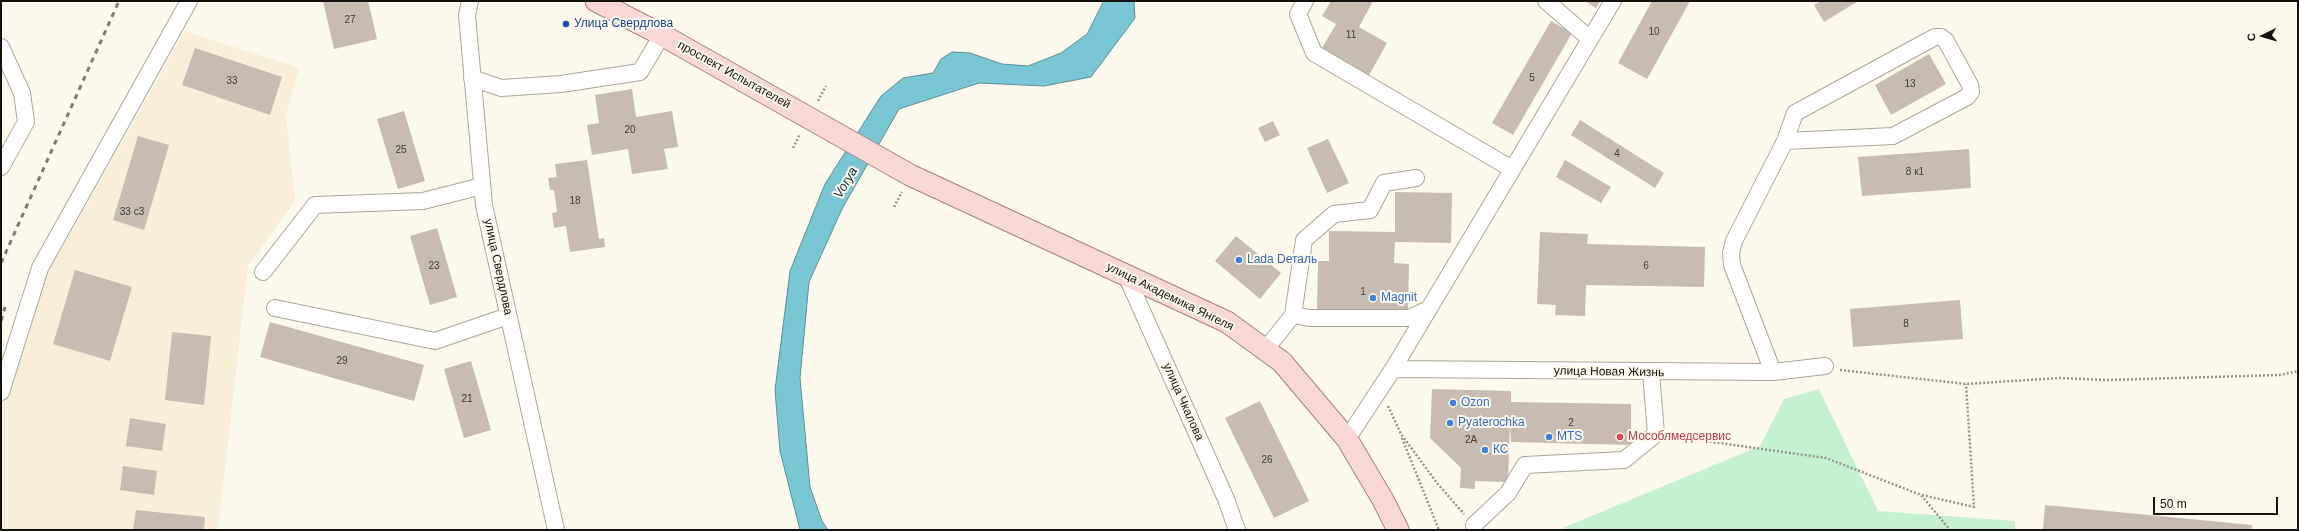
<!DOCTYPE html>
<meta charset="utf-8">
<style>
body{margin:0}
#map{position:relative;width:2299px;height:531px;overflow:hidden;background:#fef9ed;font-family:Arial,sans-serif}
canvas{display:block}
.frame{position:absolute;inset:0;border:2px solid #15120e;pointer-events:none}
.north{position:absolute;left:2243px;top:16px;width:40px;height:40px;-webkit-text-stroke:3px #fef9ed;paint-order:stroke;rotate:265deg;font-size:11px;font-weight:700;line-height:16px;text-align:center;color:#15120e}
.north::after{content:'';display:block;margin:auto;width:14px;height:18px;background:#15120e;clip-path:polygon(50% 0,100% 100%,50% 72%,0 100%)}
.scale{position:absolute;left:2153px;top:497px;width:125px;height:18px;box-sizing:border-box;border:2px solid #15120e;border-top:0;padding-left:5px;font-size:12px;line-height:14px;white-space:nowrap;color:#15120e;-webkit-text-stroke:3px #fef9ed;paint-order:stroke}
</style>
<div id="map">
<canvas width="2299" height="531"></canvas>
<div class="frame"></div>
<div class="north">С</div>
<div class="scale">50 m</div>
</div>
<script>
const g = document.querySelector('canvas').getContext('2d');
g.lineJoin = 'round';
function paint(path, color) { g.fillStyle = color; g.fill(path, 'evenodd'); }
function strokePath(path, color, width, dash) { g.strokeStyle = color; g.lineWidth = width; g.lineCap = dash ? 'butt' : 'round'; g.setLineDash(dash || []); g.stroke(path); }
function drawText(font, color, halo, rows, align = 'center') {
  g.font = font + ' Arial,sans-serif'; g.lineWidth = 4; g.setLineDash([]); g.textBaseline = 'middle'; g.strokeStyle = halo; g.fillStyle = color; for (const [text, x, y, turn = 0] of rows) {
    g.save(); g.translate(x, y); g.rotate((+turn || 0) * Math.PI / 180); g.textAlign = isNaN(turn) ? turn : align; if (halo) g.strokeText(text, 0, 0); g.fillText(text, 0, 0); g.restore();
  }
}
paint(new Path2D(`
 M185 31 299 68 286 114 295 201 248 266 218 530H1V406L48 273Z`), '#f9efd9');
paint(new Path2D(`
 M1819 389 1878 511 2015 521V530H1558L1760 446 1784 399Z`), '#c5f1cf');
const water = new Path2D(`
 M1104 1H1134L1135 18 1091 77 1044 86 979 83 899 109 842 209 809 282 800 378 810 487 822 521 828 530H800L780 451 775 390 790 271 825 184 881 96 903 78 933 73 941 59 952 52 970 53 1002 64 1028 66 1061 53 1087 34Z`);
paint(water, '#79c6d5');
strokePath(water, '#5b9099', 1);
paint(new Path2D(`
 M323 1H368L377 39 334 49Z
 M1331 1H1373L1359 27 1387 43 1368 77 1321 50 1336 24 1322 16Z
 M1585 1H1600L1596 8Z
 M1652 1H1690L1647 79 1618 63Z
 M1821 1H1858L1824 22 1814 5Z
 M1551 21 1572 33 1513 135 1492 123Z
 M195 48 282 77 270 115 182 85Z
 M1929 54 1946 84 1891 115 1875 85Z
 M632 89 636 117 672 111 678 147 664 149 668 169 632 174 628 149 592 155 587 125 599 123 595 95Z
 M404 111 425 181 398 189 377 119Z
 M1580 120 1664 173 1655 188 1571 135Z
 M1273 121 1280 135 1265 142 1258 128Z
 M138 136 169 145 144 230 113 220Z
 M1328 139 1349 183 1327 193 1307 148Z
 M1969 149 1971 188 1862 196 1858 157Z
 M587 160 599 239 604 238 605 247 570 252 566 226 554 228 552 213 557 212 554 190H550L548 178 557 177 555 164Z
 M1565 160 1611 187 1601 203 1556 177Z
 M1395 192 1452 193 1451 243 1395 242 1394 263 1409 264 1408 313 1317 311 1318 261H1329V231L1395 232Z
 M437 228 457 297 430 305 410 236Z
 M1540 232 1588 234 1587 244 1705 247 1704 287 1586 285 1585 316 1555 315 1556 305 1537 304Z
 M1236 236 1281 273 1260 299 1215 261Z
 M75 270 132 287 110 361 53 344Z
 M1960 300 1963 339 1853 347 1850 309Z
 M270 322 424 365 414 401 260 357Z
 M172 332 211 336 204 405 165 400Z
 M471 361 491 430 464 438 444 369Z
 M1432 389 1511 391V402L1631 404V445L1511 442 1510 422 1508 482 1475 481V489L1460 488 1461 468 1430 438Z
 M1260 401 1309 501 1274 518 1225 418Z
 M130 418 166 424 162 451 126 446Z
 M123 466 157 471 154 495 120 490Z
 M2045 505 2252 525V530H2043Z
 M136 510 205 517 204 530H133Z`), '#c8bcb1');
const minor = new Path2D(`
 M470 1 467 15 484 205 556 530
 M1305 1 1298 14 1314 53 1512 169
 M1546 1 1590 39
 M1 47 22 93 26 122 1 167
 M472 78 501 88 561 84 640 72 662 35
 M263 272 315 205 423 201 482 186
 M1126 275 1226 499 1237 530
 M275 308 435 341 508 316
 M1293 315 1309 318H1409L1429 309
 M1265 350 1293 315 1304 240 1334 214 1370 210 1384 183 1416 178
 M1393 369 1613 1
 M1773 372 1732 265 1731 253 1734 241 1785 141 1795 113 1935 37H1941L1946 41 1970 85 1971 92 1967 97 1893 136 1785 141
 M1 392 40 268 189 1
 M1347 439 1393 369 1773 372 1825 366
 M1474 525 1508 493 1525 465 1624 460 1656 434 1651 372`);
const major = new Path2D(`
 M596 1 662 35 910 175 1227 322 1282 362 1347 439 1383 500 1398 530`);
strokePath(minor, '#aca699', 18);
strokePath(major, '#a7827d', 23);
strokePath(new Path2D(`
 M818 101 826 86
 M793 148 800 134
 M894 207 902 192
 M1840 370 1966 384 2059 378 2107 380 2280 375 2298 371
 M1388 406 1401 434 1437 483 1464 514
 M1670 436 1826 458 1921 495 1950 530
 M1402 438 1439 530
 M1922 495 1974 507 1966 384`), '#98948c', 2.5, [2, 2]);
strokePath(minor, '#fff', 16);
strokePath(major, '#f9d8d5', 21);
strokePath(new Path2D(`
 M1 263 119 1
 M1 321 5 307`), '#807c75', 3, [5, 5]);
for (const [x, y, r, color] of [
 [566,24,4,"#1a4fb4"],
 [1239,260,4,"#3f7fe0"],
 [1373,298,4,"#3f7fe0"],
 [1453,403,4,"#3f7fe0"],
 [1450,423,4,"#3f7fe0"],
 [1549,437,4,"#3f7fe0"],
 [1620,437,4,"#e0444e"],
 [1485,450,4,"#3f7fe0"]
]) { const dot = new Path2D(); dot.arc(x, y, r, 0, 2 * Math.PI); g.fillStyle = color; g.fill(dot); strokePath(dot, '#fef9ed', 1.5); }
drawText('10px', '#423c37', null, [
 ["27",350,20],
 ["10",1654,32],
 ["11",1351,35],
 ["5",1532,78],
 ["33",232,81],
 ["13",1910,84],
 ["20",630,130],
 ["25",401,150],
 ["4",1617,154],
 ["8 к1",1915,172],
 ["18",575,201],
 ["33 с3",132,212],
 ["23",434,266],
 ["6",1646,266],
 ["1",1363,292],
 ["8",1906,324],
 ["29",342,361],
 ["21",467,399],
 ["2",1571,423],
 ["2А",1471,440],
 ["26",1267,460]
]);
drawText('12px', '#164399', '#fef9ed', [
 ["Улица Свердлова",574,24]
], 'left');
drawText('12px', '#15120e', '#fef9ed', [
 ["проспект Испытателей",734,75,29],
 ["улица Свердлова",498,267,78],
 ["улица Академика Янгеля",1170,297,26],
 ["улица Новая Жизнь",1609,372,1],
 ["улица Чкалова",1183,402,66]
]);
drawText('12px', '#366cbe', '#fef9ed', [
 ["Lada Dеталь",1247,260],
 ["Magnit",1381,298],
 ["Ozon",1461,403],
 ["Pyaterochka",1458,423],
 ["MTS",1557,437],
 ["КС",1493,450]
], 'left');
drawText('12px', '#be3a42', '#fef9ed', [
 ["Мособлмедсервис",1628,437]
], 'left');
drawText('italic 13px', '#072f35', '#fef9ed', [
 ["Vorya",846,183,-60]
]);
</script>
